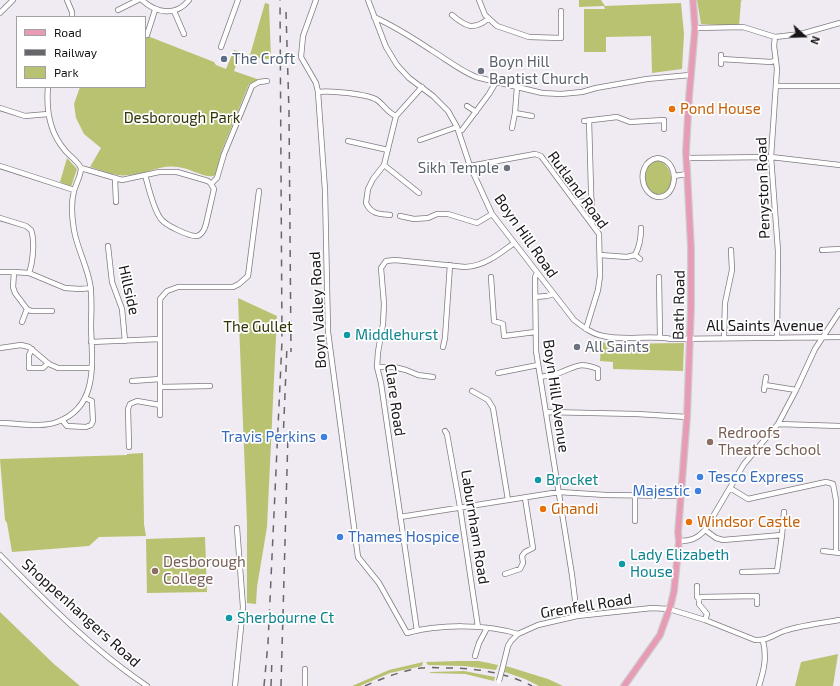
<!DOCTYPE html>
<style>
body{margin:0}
#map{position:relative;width:840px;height:686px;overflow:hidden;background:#f0eaf2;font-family:"Exo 2",sans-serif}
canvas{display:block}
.legend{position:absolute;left:16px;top:16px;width:130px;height:72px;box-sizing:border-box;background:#fff;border:1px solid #a2a1a3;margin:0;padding:5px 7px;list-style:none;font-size:12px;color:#171518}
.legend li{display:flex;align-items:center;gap:8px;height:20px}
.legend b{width:20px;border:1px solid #a2a1a3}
.north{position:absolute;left:784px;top:16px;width:40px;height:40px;-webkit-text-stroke:3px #fff;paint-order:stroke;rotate:111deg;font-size:11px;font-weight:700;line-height:16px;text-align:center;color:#171518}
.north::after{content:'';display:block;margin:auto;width:14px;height:18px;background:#171518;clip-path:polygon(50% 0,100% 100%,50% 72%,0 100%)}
</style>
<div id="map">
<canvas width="840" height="686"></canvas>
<ul class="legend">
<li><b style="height:5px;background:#e89bb4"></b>Road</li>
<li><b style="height:5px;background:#69666b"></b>Railway</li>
<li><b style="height:11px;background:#b8c271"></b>Park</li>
</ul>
<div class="north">N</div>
</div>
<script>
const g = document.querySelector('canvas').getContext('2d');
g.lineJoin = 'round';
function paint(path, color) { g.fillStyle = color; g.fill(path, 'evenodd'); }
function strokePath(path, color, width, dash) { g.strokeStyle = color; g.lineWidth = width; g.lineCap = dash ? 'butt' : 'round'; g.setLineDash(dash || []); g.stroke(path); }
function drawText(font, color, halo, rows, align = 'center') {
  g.font = font + ' "Exo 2",sans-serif'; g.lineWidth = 3.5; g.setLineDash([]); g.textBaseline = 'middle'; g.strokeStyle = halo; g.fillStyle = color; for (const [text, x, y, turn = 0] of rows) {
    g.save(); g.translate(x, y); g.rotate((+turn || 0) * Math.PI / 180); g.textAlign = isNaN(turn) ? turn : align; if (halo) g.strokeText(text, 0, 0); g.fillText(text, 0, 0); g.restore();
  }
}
paint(new Path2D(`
 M579 0H601L605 6 681 3 684 34 682 69 652 73 651 36 606 37V52H584V9H605L604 6 579 7Z
 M697 0H742L741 1 739 26 701 24Z
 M265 3 269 4 271 59H263L250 55Z
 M145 35 214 62 216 65 226 69 234 50 241 52 234 71 260 80 249 84 222 150 216 174 214 176C204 178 189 168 178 167 161 164 146 174 129 175 116 177 103 171 90 167L101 148 84 134 76 118 74 104 80 87H145Z
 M67 158 77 169 71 187 60 182Z
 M655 160C675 162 677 194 659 195 642 196 641 167 655 160Z
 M238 298 277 316 267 527 257 587 256 604 247 603V523Z
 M601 342 610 344 684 343 683 371 613 369V362L600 361Z
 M143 453 144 524 146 536 99 537 89 546 12 552 7 523 5 520 0 459 127 455V454Z
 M205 537 207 592 147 593 146 539Z
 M0 612 54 664 80 686H0Z
 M838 654 833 686H795L801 662Z
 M459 661H479L498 665 496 670 464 666 428 665 426 662Z
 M423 662 422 666 390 673 360 686H352L389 670Z
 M506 666 548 679 563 686H539L525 679 505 672Z
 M464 671 495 677 494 681 465 674 429 673 431 672Z`), '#b8c271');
const minor = new Path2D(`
 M67 0 72 12V17
 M142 0C156 13 176 17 189 0
 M316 0 303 36 301 57 316 83 318 92 325 190 328 332 358 557 379 583 407 633C439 624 487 624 518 634
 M368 0 386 47 397 65 409 78 433 96 448 111 457 127 470 166 492 214 574 320C583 327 592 334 603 336 625 341 649 335 671 339L840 337
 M479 0 485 15 497 26 529 37 561 38V11
 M118 10 138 0
 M174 11 184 34
 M0 13 13 0
 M452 15C465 26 473 31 488 19
 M374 17C394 26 413 38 431 50 446 59 459 70 476 77L542 93 561 94 582 92 596 88 647 79 690 75
 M695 28 743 27 775 37 801 34 840 23
 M147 35 155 10
 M775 37 774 46 777 69 771 157 778 251 777 338
 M221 47 238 0
 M721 59 771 62 776 60
 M721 64V55
 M776 86H840
 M48 87C46 110 49 131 64 149 69 156 77 160 81 168L122 180 159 172H177L208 181 211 184 214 189 206 224C205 228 202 235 197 236 190 237 165 225 161 219 153 209 149 188 145 175
 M318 92C329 90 368 94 377 100 384 105 388 113 396 116
 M467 106 476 112
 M0 108 25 116 48 114
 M515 113 532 116
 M589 120 592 224
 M584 121 617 117 630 122 664 120V129
 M512 128 515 113 517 87
 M462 130 489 94 496 82
 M420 140 457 127
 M348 141 388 150
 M658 158C684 162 675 204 654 196 649 194 646 190 644 185 640 173 645 160 658 158Z
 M687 158 771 157 840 165
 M384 165 419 193
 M0 166 74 190
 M470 166 535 154 541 156 599 234 600 276 598 290 586 329
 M674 176 687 174
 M115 179 116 202
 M211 184 217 178 224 154 252 86 259 82 267 81
 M575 202 592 201
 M390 215C379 214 371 214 366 203L368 189 373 179 384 165 396 116 422 87
 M400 216 414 219 428 218 437 214H448L477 223 492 214
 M0 218 26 226 31 230C35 240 33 262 29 273
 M108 246 112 282 122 309 125 341
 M822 250 840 249
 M600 255 627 257 635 255C640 246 641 237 641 228
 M635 255 640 259
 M0 272H14L29 273 65 288 80 289 91 288
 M14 272 13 287 15 293 27 309 31 311H52
 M537 273 535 277 536 351 572 575 577 616
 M491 277 494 321 503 324 504 336 535 332
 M659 277 660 337
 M535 297 547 296 553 294
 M22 322 27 309
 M724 338 725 303 732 270 731 250
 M91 342 160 339
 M443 347 445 338 450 265
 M0 348 21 345 29 347 49 364 58 368H92
 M32 349 29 355V368H43L48 363
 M377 367H394L406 370 418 375 433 377
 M498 373 538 365
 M540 377C546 376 553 375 559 373 576 367 579 361 598 369V378
 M132 381 160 379
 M765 385 796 390
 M160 387 210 386
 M764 390 766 377
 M472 391 488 400 493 408 508 500
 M546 412 637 414 687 417
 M160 415V299L167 291 178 287H233L239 284 248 276 259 191
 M62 420 67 426 86 427 91 425 93 421 92 403V401L85 398
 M0 423C17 423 42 428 57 422 99 407 92 362 91 327 91 312 93 294 89 279 85 262 77 247 74 230 72 218 71 202 74 191 76 183 81 176 81 168
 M778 424 840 426
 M445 431 447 434 460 507 478 627
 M129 447 128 409 130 404 137 401 160 405
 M730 488 748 499 826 482 833 484 836 500V552
 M635 495V521
 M400 517 559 492 606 495 680 496
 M705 530 716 538 723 540 782 535 777 571 742 572
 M782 535 784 512
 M679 541C690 541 697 539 705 530L744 464 778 424 796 390 815 349 840 311
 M823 551 840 553
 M0 555C45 601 93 650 147 686
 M505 574 520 569 523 563 522 556 525 552 533 548 525 498
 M697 586V597L699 599
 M705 620 707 614 699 604V599L701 597 757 596V604
 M417 631 381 383 377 367 378 352 383 324 384 304 381 268 386 261 395 260 465 267C485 266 499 254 514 243
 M475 656 479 643 487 628
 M502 670 508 646 511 641 518 634 538 625 577 616 652 608 669 609 705 620 755 640C767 641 773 635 784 631 802 625 821 623 840 620
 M235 686 243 607 237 528
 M305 686V669
 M759 686C764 670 767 657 763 641`);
const major = new Path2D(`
 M624 686 660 635 671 604 674 591 679 541 678 533 687 417 691 307V248L686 151 689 97 695 28 693 0`);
strokePath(minor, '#807b82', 6);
strokePath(major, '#ccc', 8);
strokePath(minor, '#fff', 4.5);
strokePath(major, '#e89bb4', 5.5);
strokePath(new Path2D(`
 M286 12 289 112 291 352
 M283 442 287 346
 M264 686 268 643 282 341 280 0
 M271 686 272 658
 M281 686 288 434
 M365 686C383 678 401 671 421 668 429 667 437 668 445 668 475 668 505 672 532 686`), '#69666b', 1.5, [7, 7]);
const minorBridge = new Path2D(`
 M499 681 502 670`);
strokePath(minorBridge, '#807b82', 6, []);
strokePath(minorBridge, '#fff', 4.5);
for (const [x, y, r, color] of [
 [224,59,4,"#5c6f8a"],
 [481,71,4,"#6b7280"],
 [672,109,4,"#e8710a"],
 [507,168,4,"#6b7280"],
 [347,335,4,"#0f9aa8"],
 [577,347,4,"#6b7280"],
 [324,437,4,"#3f7fe0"],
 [710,442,4,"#8d6e63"],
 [700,477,4,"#3f7fe0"],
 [538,480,4,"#0f9aa8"],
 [698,491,4,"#3f7fe0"],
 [543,509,4,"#e8710a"],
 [689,522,4,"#e8710a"],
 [340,537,4,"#3f7fe0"],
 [622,564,4,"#0f9aa8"],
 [155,571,4,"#8d6e63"],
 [229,618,4,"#0f9aa8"]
]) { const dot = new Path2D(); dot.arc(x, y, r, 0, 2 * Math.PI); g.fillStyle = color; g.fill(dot); strokePath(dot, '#fff', 1.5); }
drawText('15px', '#4e5e75', '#fff', [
 ["The Croft",232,59]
], 'left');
drawText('15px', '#5b616d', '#fff', [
 ["Boyn Hill",489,62],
 ["Baptist Church",489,79],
 ["Sikh Temple",499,168,"right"],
 ["All Saints",585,347]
], 'left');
drawText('15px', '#c56008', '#fff', [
 ["Pond House",680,109],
 ["Ghandi",551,509],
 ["Windsor Castle",697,522]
], 'left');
drawText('15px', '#303407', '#fff', [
 ["Desborough Park",182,118],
 ["The Gullet",258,327]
]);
drawText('15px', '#171518', '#fff', [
 ["Penyston Road",763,188,-92],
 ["Rutland Road",578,190,54],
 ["Boyn Hill Road",526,236,55],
 ["Hillside",129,290,77],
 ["Bath Road",679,305,-89],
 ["Boyn Valley Road",318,310,-93],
 ["All Saints Avenue",765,326],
 ["Boyn Hill Avenue",556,396,82],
 ["Clare Road",395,400,82],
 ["Laburnham Road",475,527,81],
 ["Grenfell Road",586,606,-9],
 ["Shoppenhangers Road",81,613,42]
]);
drawText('15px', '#0d838f', '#fff', [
 ["Middlehurst",355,335],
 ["Brocket",546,480],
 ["Lady Elizabeth",630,555],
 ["House",630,572],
 ["Sherbourne Ct",237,618]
], 'left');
drawText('15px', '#785e54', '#fff', [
 ["Redroofs",718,433],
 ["Theatre School",718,450],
 ["Desborough",163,562],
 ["College",163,579]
], 'left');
drawText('15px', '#366cbe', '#fff', [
 ["Travis Perkins",316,437],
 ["Tesco Express",708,477,"left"],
 ["Majestic",690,491],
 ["Thames Hospice",348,537,"left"]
], 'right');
</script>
